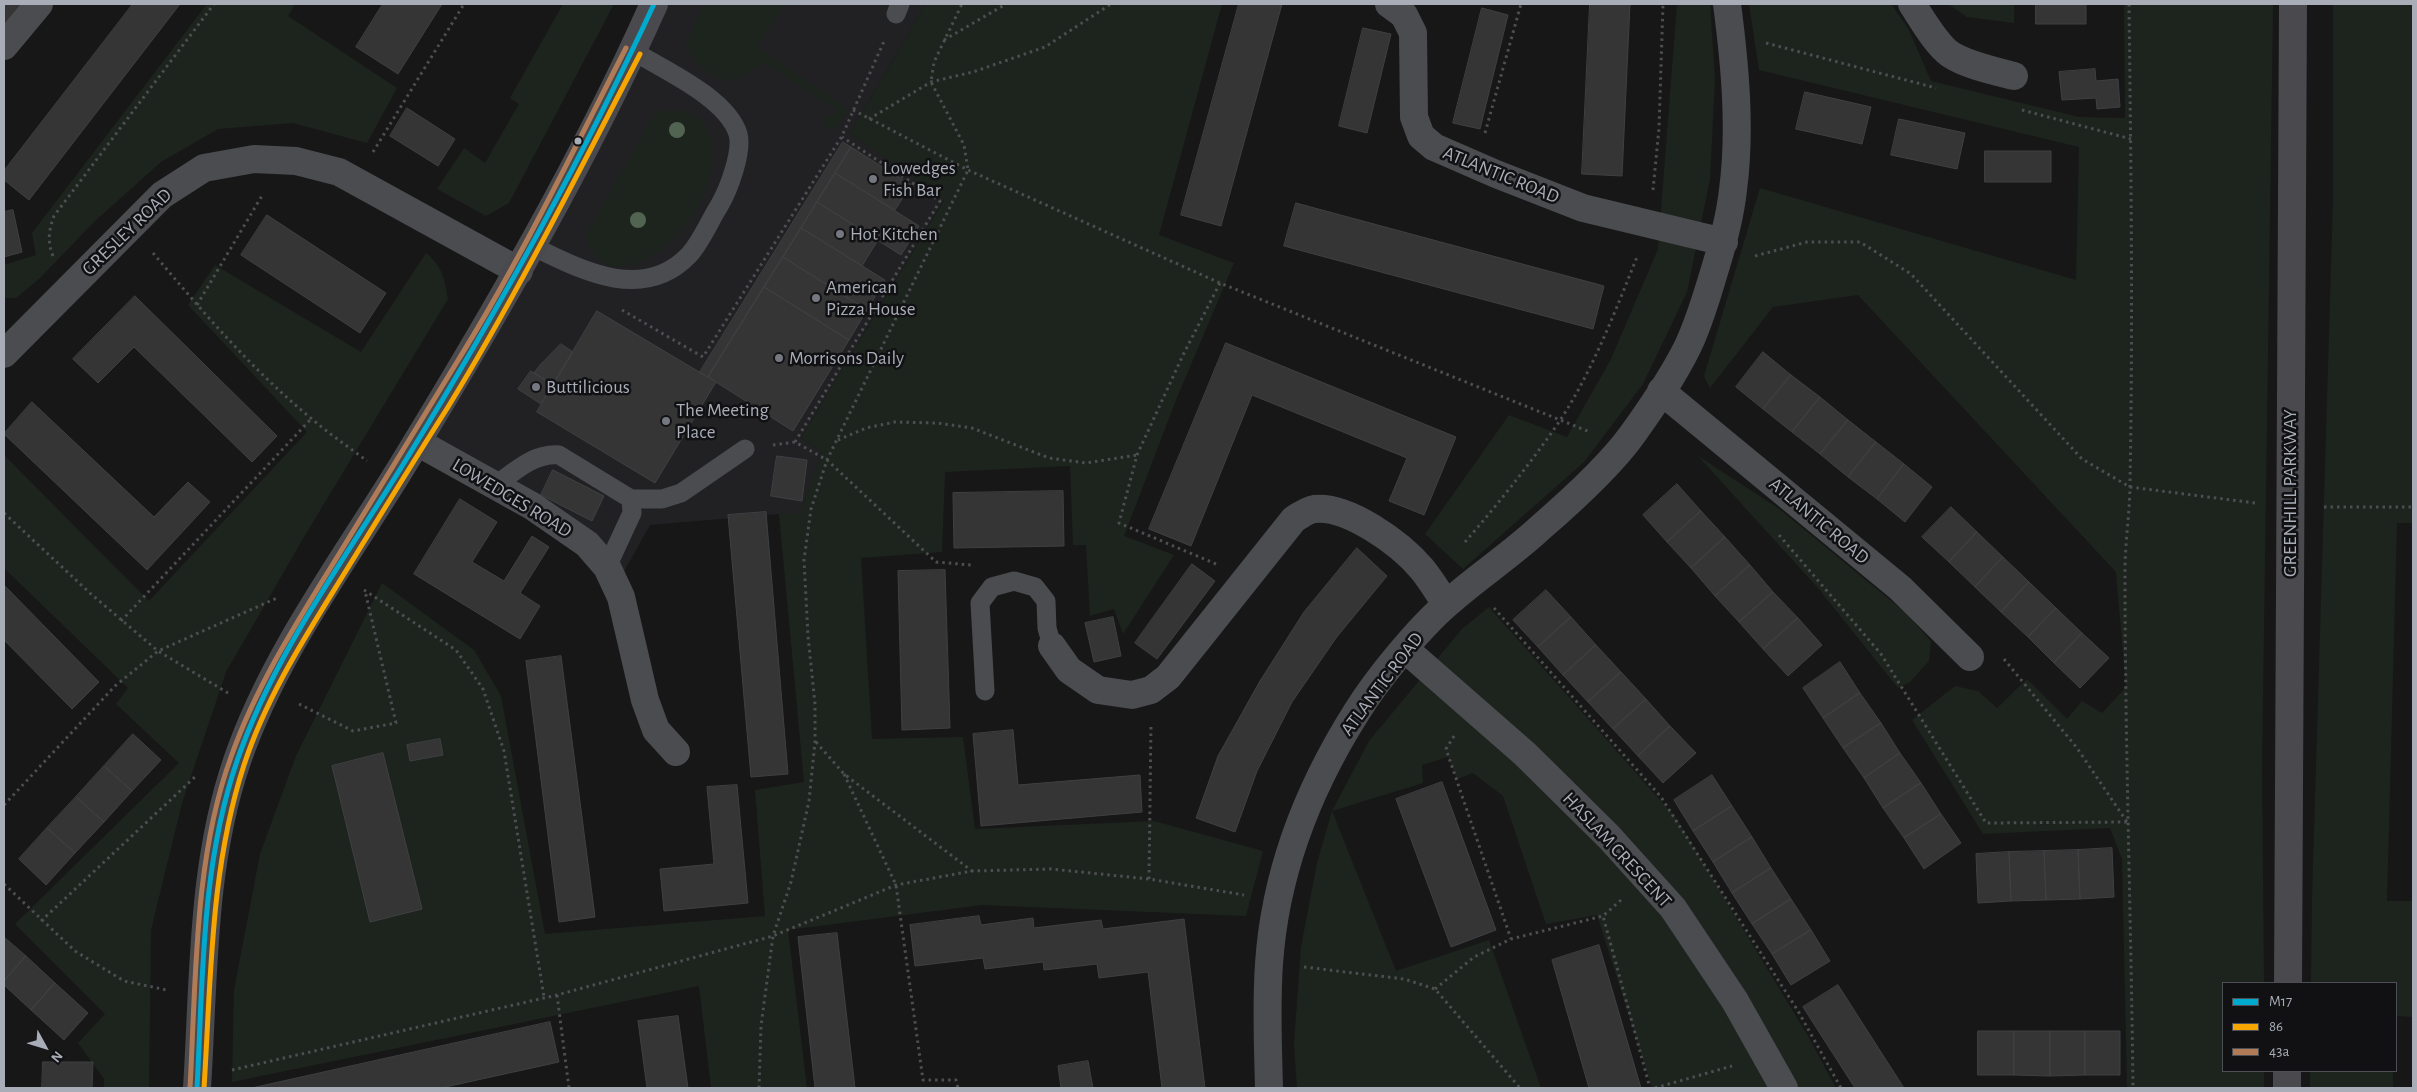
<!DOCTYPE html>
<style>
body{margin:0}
#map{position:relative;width:2417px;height:1092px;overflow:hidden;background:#171717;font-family:"Alegreya Sans",sans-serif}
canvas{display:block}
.frame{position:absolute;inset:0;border:5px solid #a8adb8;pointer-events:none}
.legend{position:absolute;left:2222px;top:982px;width:175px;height:90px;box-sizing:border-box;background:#111113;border:1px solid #4d4f55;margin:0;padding:6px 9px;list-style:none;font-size:15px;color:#a8adb8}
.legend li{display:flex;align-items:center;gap:10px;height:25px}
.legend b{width:25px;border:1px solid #4d4f55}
.north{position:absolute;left:20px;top:1022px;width:50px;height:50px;-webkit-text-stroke:4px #111113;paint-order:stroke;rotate:129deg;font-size:14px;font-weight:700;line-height:20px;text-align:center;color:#a8adb8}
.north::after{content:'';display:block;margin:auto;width:18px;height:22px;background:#a8adb8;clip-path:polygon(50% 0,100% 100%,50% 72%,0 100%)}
</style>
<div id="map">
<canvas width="2417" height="1092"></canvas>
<div class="frame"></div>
<ul class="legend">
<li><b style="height:6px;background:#00a9ce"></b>M17</li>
<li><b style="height:6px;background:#f7a600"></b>86</li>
<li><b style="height:6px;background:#b07c57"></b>43a</li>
</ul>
<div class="north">N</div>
</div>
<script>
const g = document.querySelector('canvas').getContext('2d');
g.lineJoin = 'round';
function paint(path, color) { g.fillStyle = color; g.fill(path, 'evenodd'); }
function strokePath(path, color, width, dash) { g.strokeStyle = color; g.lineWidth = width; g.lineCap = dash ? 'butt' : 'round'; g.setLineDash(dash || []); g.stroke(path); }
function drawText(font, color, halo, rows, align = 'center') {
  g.font = font + ' "Alegreya Sans",sans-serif'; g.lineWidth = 5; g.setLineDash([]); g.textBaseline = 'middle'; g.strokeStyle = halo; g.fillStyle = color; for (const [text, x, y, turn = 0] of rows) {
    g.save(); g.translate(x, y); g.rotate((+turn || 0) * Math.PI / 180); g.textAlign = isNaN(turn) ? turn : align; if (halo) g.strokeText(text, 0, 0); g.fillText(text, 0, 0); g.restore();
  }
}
paint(new Path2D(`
 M654 4H926L850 133 944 199 801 438 822 452 800 514H779L650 525 616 586 607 567 417 442Z`), '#212123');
paint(new Path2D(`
 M207 4H295L288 16 397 88 367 143 293 123 218 129 161 162 94 222 39 279 16 298H4V265L36 255 32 233Z
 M563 4H614L509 203 486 216 437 189 464 148 485 163 519 104 510 98Z
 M704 4H785L757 46 849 110 834 129 827 128 822 118 838 111 765 63 738 78 721 81 696 63 685 45Z
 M926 4H1222L1159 235 1234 263 1176 400 1124 536 1174 555 1123 634 1114 609 1090 616 1086 545H1073L1070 466 945 472 942 552 861 558 872 739 963 737 975 829 1154 821 1263 851 1246 916 982 905 788 930 807 1088H711L699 986 232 1082 234 990 260 854 296 756 382 583 474 650 501 696 545 934 765 916 755 790 804 782 779 514 800 513 822 452 801 438 944 200 850 133Z
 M1677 4H1710L1715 80 1710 179 1687 292 1643 384 1584 462 1463 569 1425 534 1509 415 1567 437 1611 359 1658 249Z
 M1749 4H1891L1908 28 1931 81 2079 117 2125 118 2124 4H2273L2262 768 2264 983H2223V1071H2264V1088H2127L2122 859 2110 828 1983 834 1912 720 1955 686 1978 691 1997 708 2027 679 2067 719 2082 701 2102 713 2126 687 2116 572 1858 295 1773 307 1710 388 1704 376 1760 188 2076 280 2079 147 1759 70Z
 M1948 4H2014V23L1967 17Z
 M2333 4H2413V523H2397L2387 901H2413V1017L2396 1016V983H2311L2312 899 2333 201Z
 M674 110C684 112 698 115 705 124 707 126 708 131 709 134 736 201 614 324 585 236L656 112Z
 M426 253C443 267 444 278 448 299L304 537 226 672 182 803 151 930 149 1088H104V1079L78 1043 105 1014 15 924 179 763 116 704 128 688 4 568V455L149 601 307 432 188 305 215 265 361 352Z
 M1698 456 1778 508 1906 613 1931 641 1929 661 1910 682 1898 688 1818 588Z
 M1489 607 1676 818 1808 1036 1836 1088H1652L1597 915 1546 924 1503 796 1473 773 1457 779 1448 757 1422 765 1423 783 1332 811 1396 971 1489 940 1541 1088H1297L1294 1044 1301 947 1317 863 1332 811 1369 741 1462 629Z
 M2310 1071H2393V1088H2310Z`), '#1d241e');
const building = new Path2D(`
 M4 4H23L4 27Z
 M133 4H180L29 200 4 180V171Z
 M383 4H442L398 74 356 47Z
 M1239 4H1282L1221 226 1181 215Z
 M1590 4H1630L1622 176 1582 174Z
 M2036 4H2086V24H2036Z
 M1482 8 1508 15 1480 129 1453 123Z
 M1363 28 1391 34 1367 133 1339 126Z
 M2095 69 2096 81 2118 79 2120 107 2097 109 2096 98 2062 100 2059 72Z
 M1805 92 1871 107 1862 144 1796 129Z
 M407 108 455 139 438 166 390 136Z
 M1899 119 1965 133 1957 169 1891 155Z
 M843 142 851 147 783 257 708 377 700 372Z
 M851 147 911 185 895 210 835 173Z
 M1985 151H2051V182H1985Z
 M835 173 919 226 901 255 817 202Z
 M817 202 878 240 862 266 801 228Z
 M1296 203 1604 286 1593 329 1284 246Z
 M13 210 22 252 4 257V212Z
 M267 215 386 293 360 333 241 255Z
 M801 228 885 280 867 310 783 257Z
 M783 257 867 310 849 340 764 287Z
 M764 287 849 340 793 431 708 377Z
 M135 296 277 436 252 462 134 347 98 383 73 359Z
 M597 311 716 382 655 483 537 412Z
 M1226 343 1456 437 1424 515 1389 501 1407 458 1252 395 1191 546 1149 529Z
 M561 344 573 352 553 385 534 373 540 365Z
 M1763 352 1791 375 1763 409 1736 387Z
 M531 371 553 385 541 404 518 389Z
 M1791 375 1820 397 1792 432 1763 409Z
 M1820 397 1848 420 1820 454 1792 432Z
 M32 402 154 517 188 482 210 502 147 570 4 434Z
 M1848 420 1876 442 1848 477 1820 454Z
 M1876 442 1904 464 1877 499 1848 477Z
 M777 456 807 460 802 501 771 496Z
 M1904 464 1932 487 1905 522 1877 499Z
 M553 470 604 496 592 521 541 495Z
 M1677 484 1701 511 1667 542 1643 515Z
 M1063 491 1064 546 954 548 953 493Z
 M460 499 497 522 472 562 504 581 532 536 549 547 520 593 540 606 520 639 414 574Z
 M1951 507 1977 532 1949 562 1922 537Z
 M1701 511 1725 537 1691 568 1667 542Z
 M766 512 788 774 751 777 728 515Z
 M1977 532 2003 557 1975 587 1949 562Z
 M1725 537 1750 565 1715 596 1691 568Z
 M1357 548 1387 576 1336 638 1292 702 1257 771 1235 832 1196 818 1218 756 1260 681 1304 612Z
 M2003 557 2029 582 2001 612 1975 587Z
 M1192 564 1215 581 1157 659 1135 643Z
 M1750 565 1773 592 1739 622 1715 596Z
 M945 570 950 728 902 730 898 571Z
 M2029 582 2056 608 2028 637 2001 612Z
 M4 585 99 682 72 709 4 640Z
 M1546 590 1571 617 1538 647 1513 620Z
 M1773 592 1798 618 1763 649 1739 622Z
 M2056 608 2082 633 2054 663 2028 637Z
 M1113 617 1121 656 1094 662 1085 623Z
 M1571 617 1596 645 1563 675 1538 647Z
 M1798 618 1822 645 1788 676 1763 649Z
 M2082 633 2109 658 2080 688 2054 663Z
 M1596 645 1621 672 1588 702 1563 675Z
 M561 656 595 917 559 922 526 661Z
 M1840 662 1860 693 1823 718 1803 688Z
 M1621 672 1646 699 1613 729 1588 702Z
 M1860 693 1881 723 1843 748 1823 718Z
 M1646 699 1670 726 1638 756 1613 729Z
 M1881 723 1900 753 1864 778 1843 748Z
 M1670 726 1696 753 1663 783 1638 756Z
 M1013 730 1018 785 1140 775 1142 812 981 826 973 734Z
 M133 734 161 760 132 791 104 766Z
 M440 739 443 755 410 761 407 745Z
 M383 753 422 909 370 922 332 766Z
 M1900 753 1921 783 1883 808 1864 778Z
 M104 766 132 791 104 822 76 797Z
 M1712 775 1732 806 1693 831 1674 800Z
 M1442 782 1496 930 1451 947 1396 799Z
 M1921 783 1941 814 1904 838 1883 808Z
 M737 785 748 903 664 911 660 869 714 864 707 787Z
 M76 797 104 822 75 853 47 828Z
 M1732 806 1752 837 1713 862 1693 831Z
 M1941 814 1961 843 1924 869 1904 838Z
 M47 828 75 853 46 885 19 859Z
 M1752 837 1771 868 1732 893 1713 862Z
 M2112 848 2114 897 2080 899 2078 850Z
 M2078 850 2080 899 2046 900 2044 851Z
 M2044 851 2046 900 2011 901 2009 852Z
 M2009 852 2011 901 1978 903 1976 854Z
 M1771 868 1791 899 1752 924 1732 893Z
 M1791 899 1811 930 1772 954 1752 924Z
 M979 916 981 925 1033 918 1034 928 1101 920 1103 929 1184 919 1205 1088H1162L1148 972 1099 978 1097 964 1044 970 1043 962 985 969 983 958 915 966 910 925Z
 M1811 930 1830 961 1791 985 1772 954Z
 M837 933 855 1088H815L798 937Z
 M4 937 26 956 4 981Z
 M1599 945 1641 1088H1589L1552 960Z
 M26 956 55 983 31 1010 4 985V981Z
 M55 983 88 1013 64 1040 31 1010Z
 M1838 985 1904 1088H1855L1803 1007Z
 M678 1016 688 1088H647L638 1021Z
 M550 1022 559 1062 441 1088H252Z
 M1978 1031H2014V1075H1978Z
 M2014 1031H2050V1076L2014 1075Z
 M2050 1031H2085V1075L2050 1076Z
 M2085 1031H2120V1075H2085Z
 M1088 1061 1093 1088H1061L1058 1066Z
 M43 1062H93L92 1088H42Z`);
paint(building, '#353536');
strokePath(building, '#3f4043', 1);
strokePath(new Path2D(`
 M2129 4C2131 164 2133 324 2130 483 2130 512 2125 541 2125 571 2125 743 2131 916 2133 1088
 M944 40 1006 4
 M1766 43 1936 88
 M853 110 968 170 1220 283 1590 432
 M2022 110 2131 139
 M869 119 931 82 973 72 1045 47 1111 4
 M1485 133 1521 4
 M373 152 464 4
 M1653 190 1659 128 1663 4
 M153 253C202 311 253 371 312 419 329 434 349 447 367 461
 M53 256C47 242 49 229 54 216L214 4
 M1755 256 1807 242H1860L1911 274 2082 459 2130 487 2255 503
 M197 305 263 194
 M622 310 703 357 842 136 885 39
 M838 440 866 428 895 422 937 423 972 428 1049 458 1086 463 1137 455
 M795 442 940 201 842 137
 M773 445 795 442 827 460 936 562 971 565
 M2324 507H2413
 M4 513 91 594 158 651 228 693
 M1779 535 1881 654 1986 823 2128 822
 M1465 542C1498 504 1530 464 1559 422 1592 372 1615 312 1637 257
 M1216 564 1119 523 1137 455 1183 355 1220 283
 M364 590 456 650 483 689 504 751 544 997
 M1494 608 1661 797 1798 1011 1841 1088
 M121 621 311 419
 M2004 659 2077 748 2127 822
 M299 704 353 731 396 723 365 591
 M1454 736 1446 749 1511 939
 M816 742 844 774 972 871
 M844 774 896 885 923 1080H956L958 1088
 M4 805 115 686 158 651 277 598
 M1149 879 1151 724
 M4 884 75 951 124 981 167 990
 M1621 900 1603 916 1650 1088
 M41 921 196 776
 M1304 967 1404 979 1435 989 1520 1088
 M1435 989 1474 957 1511 939 1603 916
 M557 995 569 1088
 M232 1070 557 995 773 936 896 885 972 871 1051 869 1149 879 1244 895
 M759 1088 761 1026 773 936 791 882 809 801 815 742V704L808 636 804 560 811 509 827 460 968 170 964 145 931 82 934 62 962 4
 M1655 1088 1732 1066`), '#4d4e52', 3, [2.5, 4]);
strokePath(new Path2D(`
 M896 14 900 4
 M532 246C581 270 643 303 689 255 701 242 709 222 719 206 728 191 743 152 738 134 727 98 664 70 633 51
 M496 485C515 471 534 453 559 455L631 499 632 513 607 567
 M631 499H662L681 493 745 449
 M985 691 980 603 992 587 1014 581 1035 587 1046 601 1047 628 1052 646`), '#4b4c50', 19);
strokePath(new Path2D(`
 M1389 4 1404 15 1413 33 1414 117 1421 136 1434 147 1496 174 1583 208 1724 242
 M1912 4C1922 19 1936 44 1950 54 1966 65 1995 71 2014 76
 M4 46 39 4
 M4 354 162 195 204 168 254 159 296 161 339 172 519 271
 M1661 391 1900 588 1970 657
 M417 442 532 506 587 544 607 567 621 597 645 700 656 730 676 752
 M1052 646 1069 670 1098 690 1132 695 1151 690 1168 677 1294 519C1300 516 1307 510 1314 509 1348 505 1401 544 1422 569 1431 580 1438 592 1446 604
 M1405 649 1525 754 1609 837 1673 908 1735 1001 1784 1088
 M1269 1088C1268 1047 1266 1005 1269 964 1275 873 1308 789 1356 713 1377 679 1418 629 1448 603 1477 577 1511 555 1540 528 1570 502 1609 467 1632 435 1652 407 1673 377 1688 346 1700 321 1707 295 1715 269 1723 243 1730 217 1733 190 1741 129 1735 65 1727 4`), '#4b4c50', 28);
strokePath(new Path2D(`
 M2288 983 2293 4
 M197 1088C204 979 201 866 237 761 273 655 346 558 404 463 495 314 583 163 654 4
 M2287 1088V1071`), '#4a4a4e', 28);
strokePath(new Path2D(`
 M197 1088C203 979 201 866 237 761 274 653 345 559 404 463 496 314 581 162 654 4`), '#00a9ce', 5);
strokePath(new Path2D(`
 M204 1088C211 980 210 869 244 765 265 700 303 640 339 582 375 524 411 465 448 407 518 293 578 173 640 54`), '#f7a600', 5);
strokePath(new Path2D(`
 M190 1088C196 981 194 858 231 757 256 686 297 622 336 559 376 493 417 428 457 362 520 261 572 153 626 48`), '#b07c57', 5);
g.fillStyle = '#506451';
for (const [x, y] of [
 [677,130],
 [638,220]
]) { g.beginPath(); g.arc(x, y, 8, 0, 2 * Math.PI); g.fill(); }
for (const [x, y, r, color] of [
 [578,141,4.5,"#a8adb8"],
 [873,179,5,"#757880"],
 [840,234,5,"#757880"],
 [816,298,5,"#757880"],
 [779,358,5,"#757880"],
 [536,387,5,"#757880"],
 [666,421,5,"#757880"]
]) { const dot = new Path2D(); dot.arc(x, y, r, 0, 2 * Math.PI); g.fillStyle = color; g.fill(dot); strokePath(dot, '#111113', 2); }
drawText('19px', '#a8adb8', '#111113', [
 ["Lowedges",883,168],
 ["Fish Bar",883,190],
 ["Hot Kitchen",850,234],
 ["American",826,287],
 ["Pizza House",826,309],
 ["Morrisons Daily",789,358],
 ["Buttilicious",546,387],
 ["The Meeting",676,410],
 ["Place",676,432]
], 'left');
drawText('19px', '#a8adb8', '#111113', [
 ["ATLANTIC ROAD",1501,175,22],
 ["GRESLEY ROAD",127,232,-44],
 ["GREENHILL PARKWAY",2290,493,-90],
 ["LOWEDGES ROAD",512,498,31],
 ["ATLANTIC ROAD",1819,521,40],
 ["ATLANTIC ROAD",1382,684,-53],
 ["HASLAM CRESCENT",1617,850,47]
]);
</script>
